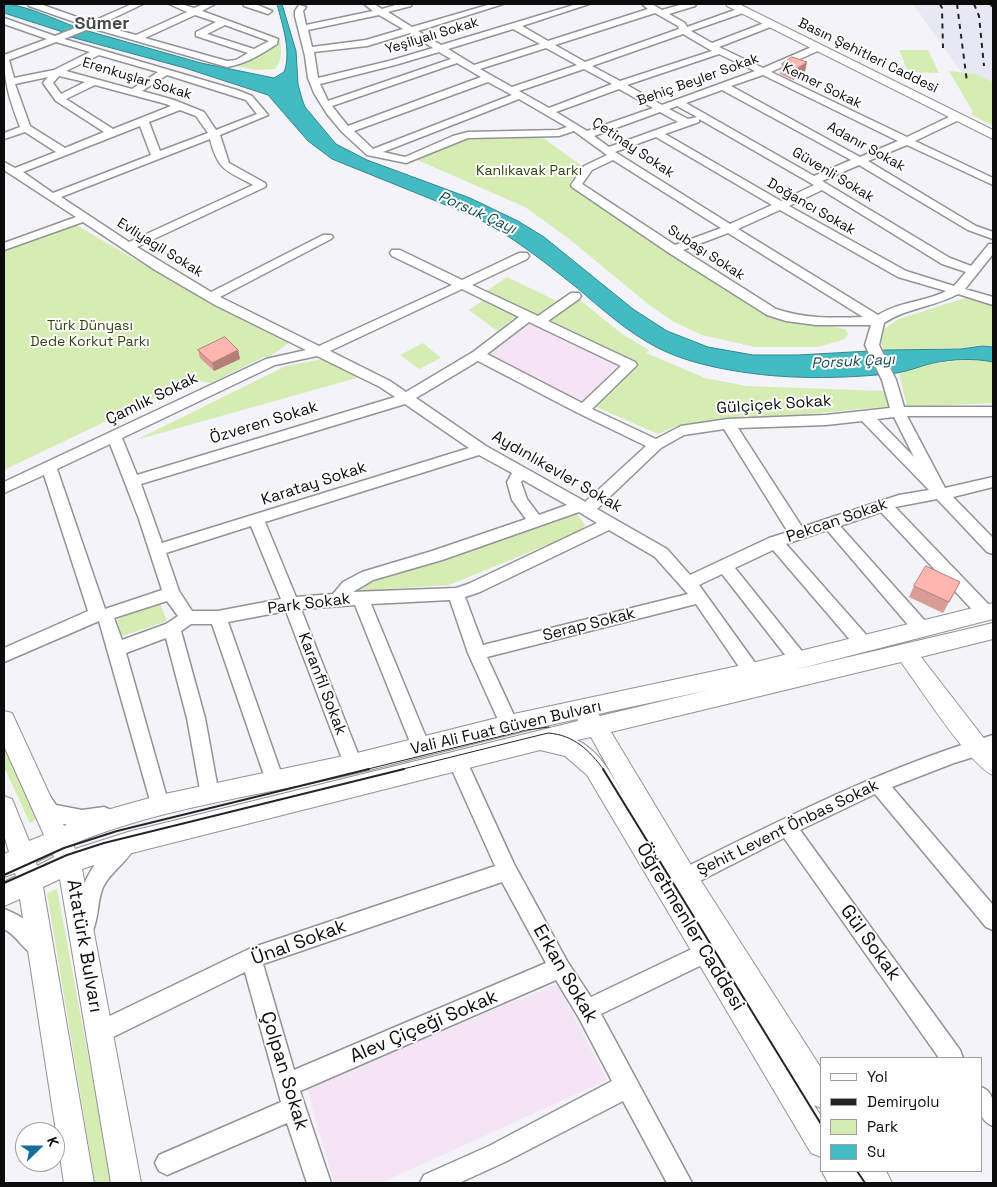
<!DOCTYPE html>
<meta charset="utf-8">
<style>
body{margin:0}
#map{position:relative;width:997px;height:1187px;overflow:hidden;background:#f3f3f9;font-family:"Space Grotesk",sans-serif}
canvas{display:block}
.frame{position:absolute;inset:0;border:5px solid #0c0c0d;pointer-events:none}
.legend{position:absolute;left:820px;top:1057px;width:162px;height:115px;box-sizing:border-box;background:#fff;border:1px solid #9e9e9e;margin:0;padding:6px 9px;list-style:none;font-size:15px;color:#0c0c0d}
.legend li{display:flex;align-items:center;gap:10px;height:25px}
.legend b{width:25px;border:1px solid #9e9e9e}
.north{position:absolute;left:15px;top:1122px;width:50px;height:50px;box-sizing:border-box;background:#fff;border:1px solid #9e9e9e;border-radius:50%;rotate:68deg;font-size:14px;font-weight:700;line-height:20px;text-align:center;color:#0c0c0d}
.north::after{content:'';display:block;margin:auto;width:18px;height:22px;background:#176d9d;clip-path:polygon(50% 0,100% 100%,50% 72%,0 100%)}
</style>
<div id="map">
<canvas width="997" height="1187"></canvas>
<div class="frame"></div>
<ul class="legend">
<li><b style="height:6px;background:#fff"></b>Yol</li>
<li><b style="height:6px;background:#252527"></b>Demiryolu</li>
<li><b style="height:14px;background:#d5edb2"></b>Park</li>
<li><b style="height:14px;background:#42bcc2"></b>Su</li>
</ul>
<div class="north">K</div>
</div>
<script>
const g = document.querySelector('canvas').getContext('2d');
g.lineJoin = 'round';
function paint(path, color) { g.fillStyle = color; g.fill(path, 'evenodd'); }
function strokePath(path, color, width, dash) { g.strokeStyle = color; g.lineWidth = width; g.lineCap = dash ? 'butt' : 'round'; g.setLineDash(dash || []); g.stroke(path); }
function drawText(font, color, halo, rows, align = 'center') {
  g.font = font + ' "Space Grotesk",sans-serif'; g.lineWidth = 4; g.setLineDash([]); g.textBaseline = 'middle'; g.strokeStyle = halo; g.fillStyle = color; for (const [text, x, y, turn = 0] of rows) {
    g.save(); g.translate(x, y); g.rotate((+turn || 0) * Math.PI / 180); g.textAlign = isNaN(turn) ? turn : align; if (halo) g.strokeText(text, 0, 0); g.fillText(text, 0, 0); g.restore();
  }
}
paint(new Path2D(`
 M913 4H993V105L979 97Z`), '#e8e8f5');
paint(new Path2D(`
 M527 317 630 365 583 410 478 355Z
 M557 984 607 1080 381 1183H334L306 1086Z`), '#f4e4f6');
paint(new Path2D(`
 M280 41C282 50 282 61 275 69L256 70 235 66Z
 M899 50H928L939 73 908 72Z
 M949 71 976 74 993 82V126L970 114 973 112Z
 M539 135 582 166 569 184 758 311C784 327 816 323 845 329L848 334 845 339 818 347H755L702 335 674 322 648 304 568 238 525 207 415 159 467 138Z
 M76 225 218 308 289 343 269 357H264L211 383 192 380 4 470V251Z
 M507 277 557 301 534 317 485 292Z
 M575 296 622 334 649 350 646 353 705 378 746 386 885 391 892 406 674 427 658 434 592 405 636 363 542 319Z
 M968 297 993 305V347L982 345 961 348 884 350 879 339 882 330 899 319Z
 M485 299 516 317 497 331 469 310Z
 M423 343 441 358 419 369 400 355Z
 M323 359 360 377 136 440 286 366Z
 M978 359 993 362V403L907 407 899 374 935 363Z
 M577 514 585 525 581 531 449 585 358 591 357 587 364 583Z
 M159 601 167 621 122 636 116 616Z
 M4 745 37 819 30 823 4 767Z
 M57 889 112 1183H95L47 893Z`), '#d5edb2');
const water = new Path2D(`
 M4 4C24 4 56 20 76 27L63 32 4 13Z
 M277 4H282L296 51 298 84 302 99 305 107 336 144 367 160 470 198 518 221 544 237 633 309 667 331 708 347 753 355H798L887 350 961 349 982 346 993 347V362C974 358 953 359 933 363 921 366 909 371 897 373 842 379 784 380 730 370 706 366 680 359 658 348 627 332 602 309 576 287 543 261 511 235 473 216L332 159 308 141 268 95 185 68 71 37 88 31 201 63 274 78 284 72C292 52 282 24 277 4Z`);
paint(water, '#42bcc2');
strokePath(water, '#32878c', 1);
paint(new Path2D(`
 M4 4 110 39 112 41 110 43H102L4 10Z`), '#42bcc2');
const minor = new Path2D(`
 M28 4H40L91 22 132 4H143L99 25 136 35 187 12 169 4H181L194 8 204 4H215L202 11 278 39 277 44C261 54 246 64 227 67L91 28 64 39 237 90 252 96 268 115 220 135 229 163 265 183 266 185 265 187 137 247 211 292 323 235H331L333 237 331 239 220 297 319 346 452 285 392 256 390 253 392 250H400L462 280 519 253H527L529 256 527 259 472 285 538 316 571 293H579L581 296 579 299 548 321 635 362 637 365 592 409 656 439 681 426 728 419 826 415 890 408 882 380 865 345 871 325H816L786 321 767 315 669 253 572 187 571 185 584 166 607 155 574 131 559 136 468 138 406 163 367 155 342 132 327 114 314 93 308 78 305 56 295 16V11L299 5 306 7 303 11 306 25 373 11 364 4H374L382 9 399 4H412L411 6 388 12 412 27 491 4H503L418 31 441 45 577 4H589L522 26 548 41 648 9 642 4H652L662 10 683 4H696L695 6 669 14 685 23 687 27 743 7 746 8V12L691 31 712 43 767 22H773V26L719 47 763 68 814 46H820V50L771 72 907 137 953 115H961V119L915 141 993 178V185L907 145 868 161 976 226 993 232V239L968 230 859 165 822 181 950 258 971 266 989 244H993V254L965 289 993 297V305L958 294C934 307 906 308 884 323L879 345 896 380 904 407H993V416H907L945 488 993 477V487L953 497 993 538V554L987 552 937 499 895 507 992 608V618L986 619 980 618 881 512 840 526 927 623 929 628 927 633 921 635 915 633 827 530 786 544 869 638 871 643 869 648 863 650 857 648 773 550 735 568 805 655 808 660 805 665 799 667 793 665 722 574 699 585 758 667 761 672 758 677 752 679 746 677 696 604 487 657 518 724 515 729 509 732 503 729 500 724 468 653 450 600 371 604 430 747 427 753 421 755 415 753 412 747 355 605 301 609 362 764 360 770 353 772 346 770 344 764 286 611 228 622 284 781 282 787 275 789 268 787 266 781 212 624H191L181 631 205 718 219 795 217 801 210 803 203 801 201 795 187 718 166 638 126 653 169 805 167 811 160 813 153 811 99 621 4 662V648L88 611 44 475 4 493V482L266 359 306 350 215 305 155 270 83 222 4 250V243L76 217 4 170V162L15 168 56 152 25 132 4 139V133L20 127C10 101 4 83 4 55L47 39 4 24V18L55 36 83 25 29 6ZM655 13 678 26 679 29 585 62 555 45ZM195 15 216 22 196 32V36L248 53 236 60 227 61 145 38ZM379 15 403 29 366 40 312 47 308 30ZM225 25 269 41 254 49 207 34ZM513 29 540 44 474 65 448 49ZM410 33 433 48 389 61 318 78 314 52 367 46ZM683 34 712 51 620 81 592 66ZM56 42 90 52 54 70 14 78 9 60ZM546 48 577 65 512 87 480 69ZM439 52 451 59 328 101 320 84 395 65ZM719 54 755 71 662 105 627 85ZM99 55 158 72 132 89 66 71ZM457 63 481 77 348 126 332 106ZM584 69 612 84 549 108 519 91ZM167 75 246 100 257 114 216 130 204 112 174 100 142 91ZM763 75 898 141 860 157 731 86ZM59 76 85 82 61 94 53 83ZM48 77 43 83 56 101 104 132 65 148 30 126 15 84ZM488 82 512 95 373 149 354 131ZM95 85 166 104 171 106 113 129 66 99ZM619 89 653 108 587 131 556 112ZM722 90 851 160 814 176 686 103ZM519 99 567 127 558 130 468 132 453 136 405 157 383 152ZM677 106 697 117 688 119 669 109ZM180 110 196 116 208 133 160 151 149 122ZM660 112 678 122 609 147 594 136ZM699 119 814 185 781 201 665 134 699 122ZM140 126 151 155 53 193 23 172ZM656 137 772 205 730 224 615 152ZM210 139C218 171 226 170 253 185L129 242 61 197ZM613 160 721 228 675 245 582 184 592 170ZM822 190 942 264 966 272 954 286 906 271 789 206ZM780 210 898 277 946 291C925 302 898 302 878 315L738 229ZM728 233 863 317C834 318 805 319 776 309L683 250ZM462 289 519 317 473 352 406 392 390 381 330 351ZM529 322 621 366 582 403 487 354ZM317 356 380 387 395 397 137 475 122 438 275 365ZM478 361 578 413 646 446 585 502 584 501 486 446 416 398ZM405 404 469 448 162 543 141 484ZM894 417 914 457 877 419ZM862 421 929 490 899 495 802 527 738 428 826 425ZM724 429 788 532 769 538 690 575 667 549 597 509 661 448 684 435ZM110 444 139 519 162 590 105 609 57 469ZM479 455 512 473 507 482 512 500 526 519 432 551 362 572 343 582 333 594 296 597 265 522ZM523 480 567 505 539 515 527 499 521 482ZM579 512 597 523 468 584 456 588 353 592 373 580 442 560ZM251 526 281 599 218 611H192L179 591 166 553ZM609 530 655 557 688 594 483 645 465 597 480 592ZM167 601 178 616 166 624 122 640 114 618Z
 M243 4H255L272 11 268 14 244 6Z
 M993 735V751L954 763 892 787 993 905V930L986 927 875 794 800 830 960 1050 963 1058H939L784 838 692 885 685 887 678 885 675 878 678 871C781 820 882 768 993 735Z
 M457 753 464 755 514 864 567 961 591 997 698 946 705 943 712 946 715 953 712 960 601 1014 692 1183H667L623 1101 505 1162 459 1183H420L424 1175 489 1146 612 1081 579 1018 556 980 300 1091 331 1183H307L287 1123 167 1175 159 1171 155 1163 159 1155 281 1102 245 972 99 1044 91 1041 88 1033 91 1025 251 948 495 866 448 761 450 755ZM502 882 546 963 294 1070 263 964Z
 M42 793 49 795 56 805 82 810 104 807 111 810 114 816 111 822 82 828 50 821 43 818 33 801 35 795Z
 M125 837 132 840 135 846C128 862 111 871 103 887 97 901 99 916 93 930L86 933 79 930C67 903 98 847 125 837Z
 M4 909C24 917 38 926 47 947L44 954 37 957C23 951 18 936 4 929Z
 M981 1087C997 1093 994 1111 993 1126 975 1119 981 1103 981 1087Z`);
const major = new Path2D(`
 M726 4H739L993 130V139L727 6Z
 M993 603V619L794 670 993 623V639L921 657 993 750V775C971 767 918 685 901 662L611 732 694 870 821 1068V1108L814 1105 821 1116V1157L811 1153 587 775 565 756 540 750 128 854 82 869 141 1183H111L60 879 43 887 94 1183H64L20 899 4 906V882L16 876 15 873 4 877V854L9 852 4 835V796L12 799 29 841 44 835 4 746V711L12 713 64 826 93 814 160 795 353 754 509 715 752 663ZM709 690 600 716 598 714ZM577 719 578 721 128 832 75 849 73 844C162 807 259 796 352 774 428 756 502 735 577 719ZM591 737 625 798C612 776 601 752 577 740ZM53 854 54 857 37 866 36 862Z
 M822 1171H886L892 1183H828Z`);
strokePath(minor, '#929398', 3);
strokePath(major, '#929398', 2);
paint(minor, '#fff');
paint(major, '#fff');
strokePath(new Path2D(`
 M364 770 526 730 549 727
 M399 770 548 733C574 735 589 750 604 770`), '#252527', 1);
strokePath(new Path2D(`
 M603 769 821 1124
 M4 875 64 848 117 831 369 769
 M4 883 67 855 104 843 404 769
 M857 1171 865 1183`), '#252527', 2);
strokePath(new Path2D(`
 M940 4 942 8 943 48
 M957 4 967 82
 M974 4 979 16 984 66
 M990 4 993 7`), '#252527', 2, [5, 5]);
paint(new Path2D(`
 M782 64 805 72 793 80 780 74Z
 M198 350H238L240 359 214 371 200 358Z
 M914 586 954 593 943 613 909 597Z`), '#da9d96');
paint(new Path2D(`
 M807 62 805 72 793 80 795 70Z
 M238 350 240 359 214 371 212 363Z`), '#b27f7a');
const building = new Path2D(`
 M792 57 807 62 795 70 782 64Z
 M225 337 238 350 212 363 198 350Z
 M926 566 960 582 949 602 914 586Z`);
paint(building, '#feb6af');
strokePath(building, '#b27f7a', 1);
drawText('14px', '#0c0c0d', '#fff', [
 ["Yeşilyalı Sokak",432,36,-17],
 ["Basın Şehitleri Caddesi",868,56,26],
 ["Erenkuşlar Sokak",137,79,17],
 ["Behiç Beyler Sokak",698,80,-20],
 ["Kemer Sokak",822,86,26],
 ["Adanır Sokak",866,147,29],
 ["Çetinay Sokak",633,148,34],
 ["Güvenli Sokak",833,175,31],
 ["Doğancı Sokak",811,207,30],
 ["Evliyagil Sokak",160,248,32],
 ["Subaşı Sokak",706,253,33]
]);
drawText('14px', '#31430b', '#fff', [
 ["Kanlıkavak Parkı",529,171],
 ["Türk Dünyası",90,326],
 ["Dede Korkut Parkı",90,342]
]);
drawText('italic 15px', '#194d50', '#fff', [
 ["Porsuk Çayı",477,213,24],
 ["Porsuk Çayı",853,362,-3]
]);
drawText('16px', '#0c0c0d', '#fff', [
 ["Çamlık Sokak",152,399,-26],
 ["Gülçiçek Sokak",774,405,-4],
 ["Özveren Sokak",264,423,-17],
 ["Aydınlıkevler Sokak",557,472,30],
 ["Karatay Sokak",314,484,-18],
 ["Pekcan Sokak",837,521,-19],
 ["Park Sokak",309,604,-7],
 ["Serap Sokak",589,625,-14],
 ["Karanfil Sokak",322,684,69],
 ["Vali Ali Fuat Güven Bulvarı",506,728,-13],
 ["Şehit Levent Önbas Sokak",788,828,-26]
]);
drawText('bold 18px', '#48484c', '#fff', [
 ["Sümer",102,24]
]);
drawText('19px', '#0c0c0d', '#fff', [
 ["Öğretmenler Caddesi",690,927,59],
 ["Ünal Sokak",299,943,-20],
 ["Gül Sokak",870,943,54],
 ["Atatürk Bulvarı",84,946,80],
 ["Erkan Sokak",565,974,60],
 ["Alev Çiçeği Sokak",424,1027,-23],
 ["Çolpan Sokak",284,1071,73]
]);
</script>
